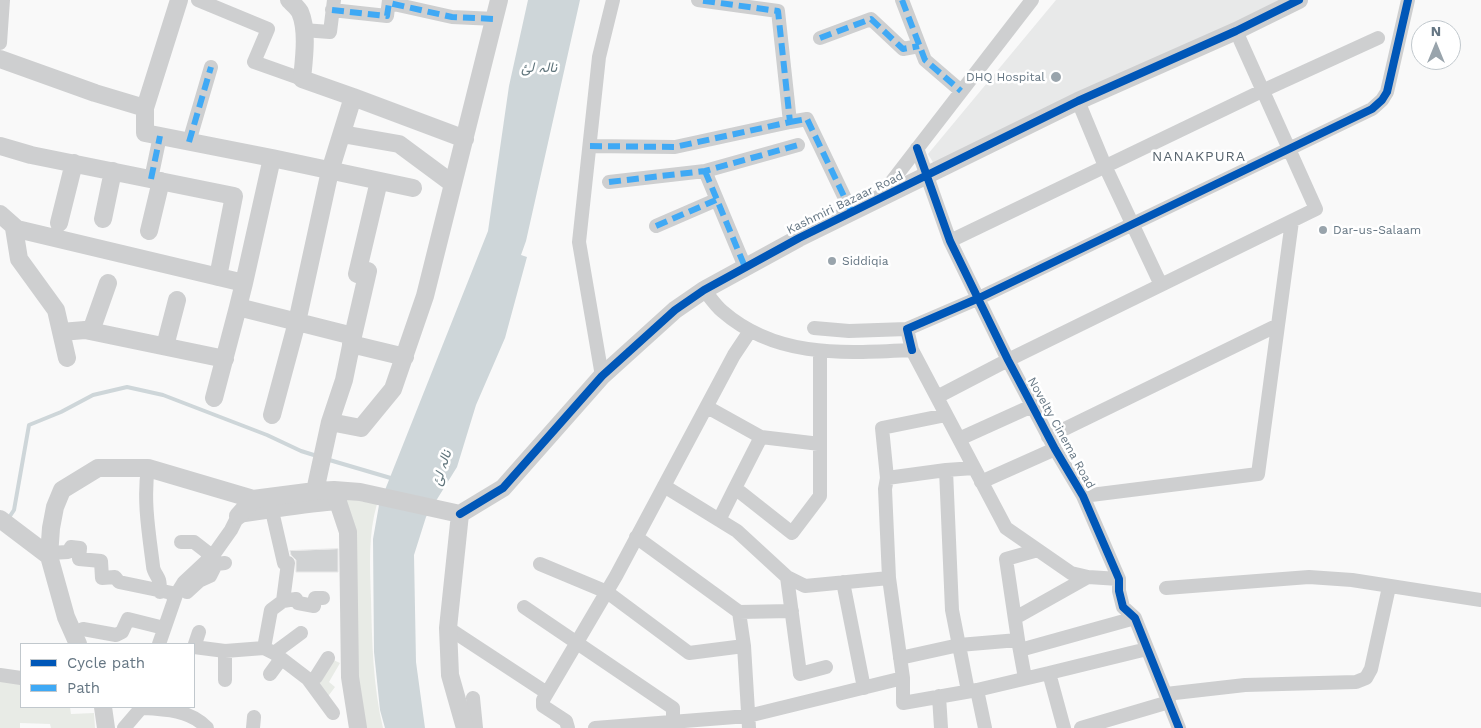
<!DOCTYPE html>
<meta charset="utf-8">
<style>
body{margin:0}
#map{position:relative;width:1481px;height:728px;overflow:hidden;background:#f9f9f9;font-family:"Work Sans",sans-serif}
canvas{display:block}
.legend{position:absolute;left:20px;top:643px;width:175px;height:65px;box-sizing:border-box;background:#fff;border:1px solid #c1c8cd;margin:0;padding:6px 9px;list-style:none;font-size:15px;color:#657683}
.legend li{display:flex;align-items:center;gap:10px;height:25px}
.legend b{width:25px;border:1px solid #c1c8cd}
.north{position:absolute;left:1411px;top:20px;width:50px;height:50px;box-sizing:border-box;background:#fff;border:1px solid #c1c8cd;border-radius:50%;rotate:0deg;font-size:14px;font-weight:700;line-height:20px;text-align:center;color:#657683}
.north::after{content:'';display:block;margin:auto;width:18px;height:22px;background:#99a4ac;clip-path:polygon(50% 0,100% 100%,50% 72%,0 100%)}
</style>
<div id="map">
<canvas width="1481" height="728"></canvas>
<ul class="legend">
<li><b style="height:6px;background:#0057b8"></b>Cycle path</li>
<li><b style="height:6px;background:#3fa9f5"></b>Path</li>
</ul>
<div class="north">N</div>
</div>
<script>
const g = document.querySelector('canvas').getContext('2d');
g.lineJoin = 'round';
function paint(path, color) { g.fillStyle = color; g.fill(path, 'evenodd'); }
function strokePath(path, color, width, dash) { g.strokeStyle = color; g.lineWidth = width; g.lineCap = dash ? 'butt' : 'round'; g.setLineDash(dash || []); g.stroke(path); }
function drawText(font, color, halo, rows, align = 'center') {
  g.font = font + ' "Work Sans",Vazirmatn,sans-serif'; g.lineWidth = 5; g.setLineDash([]); g.textBaseline = 'middle'; g.strokeStyle = halo; g.fillStyle = color; for (const [text, x, y, turn = 0] of rows) {
    g.save(); g.translate(x, y); g.rotate((+turn || 0) * Math.PI / 180); g.textAlign = isNaN(turn) ? turn : align; if (halo) g.strokeText(text, 0, 0); g.fillText(text, 0, 0); g.restore();
  }
}
paint(new Path2D(`
 M1056 0H1282L934 164 928 154Z`), '#e8e9e9');
paint(new Path2D(`
 M343 498 377 504C368 534 370 567 371 599 372 642 373 686 383 728H362Z
 M329 658 340 663 329 682 335 687 326 699 313 684Z
 M0 680 21 681V707H70L71 714 94 713 95 728H51L50 724 20 723V728H0Z`), '#e8ebe6');
paint(new Path2D(`
 M528 0H580L526 241 521 255 527 257 505 338 476 405 457 467 426 517 414 555 416 662 425 728H385L380 710 374 652 373 539 379 505 488 231 509 86Z`), '#ced6d9');
strokePath(new Path2D(`
 M326 459 394 479
 M8 519 14 510 29 425 61 412 93 395 127 387 163 395 267 435 301 451 317 456`), '#ced6d9', 4);
const building = new Path2D(`
 M338 549V572H296V560L291 555 290 551Z`);
paint(building, '#d0d2d3');
strokePath(building, '#e8e8e8', 1);
strokePath(new Path2D(`
 M198 0 268 29 254 62 302 79
 M902 0 925 60 961 91
 M389 3 452 17 495 19
 M332 10 387 16 389 0
 M303 30 330 32 334 0
 M820 38 871 19 903 49 919 46
 M0 43 3 0
 M1078 101 1105 166 1161 285
 M790 122 807 119 852 213
 M189 142 211 67
 M590 146 675 147 790 122 778 11 698 0
 M917 148 950 241 1008 360 1055 449 1083 496 1119 579V591L1123 607 1135 618 1179 728
 M705 171 745 267
 M151 179 160 136
 M609 182 705 171 798 145
 M879 198 1032 0
 M656 226 716 200
 M950 241 1262 91 1378 38
 M704 290C710 297 715 305 722 311 777 359 845 353 912 350L1006 528 1071 573 1088 577 1119 579
 M814 328 849 331 907 329
 M912 350 907 329 979 298 1372 109 1382 100 1387 92 1408 0
 M602 376 579 242 599 57 613 0
 M937 397 1008 360 1316 209 1236 31
 M707 407 761 437
 M1048 437 1278 325
 M959 439 1032 406
 M820 444 761 437 735 488 792 533 820 496V351
 M148 468C143 500 149 534 153 566 153 571 157 575 159 580 160 584 160 588 160 592
 M887 478 882 428 946 415
 M981 482 1055 449
 M664 486 737 531 787 577
 M1083 496 1258 474 1292 221
 M719 520 735 488
 M181 542H194L212 556
 M50 553 68 552 71 547 80 548 79 559 101 561 102 578 115 577 119 582 172 593 174 599
 M540 564 607 592 689 653 744 646 739 612 636 537
 M843 582 864 688
 M1166 588 1309 577 1352 580 1481 600
 M187 592 199 581 210 576 216 564 225 563
 M283 601 296 599 298 603 314 606 315 598H323
 M524 607 673 708V728
 M739 612 792 611
 M1015 618 1088 577
 M448 628 547 693
 M73 634 83 629 116 635 122 632 128 619 164 628
 M1018 640 1006 559 1038 550
 M159 644 176 595 184 582 214 554 231 530 238 516C271 512 306 505 338 503
 M744 646 749 728
 M194 647 225 651 264 648 274 653 308 679 333 713
 M194 647 199 632
 M264 648 271 610 283 601 288 563H284L272 511
 M1020 650 1135 618
 M225 651V680
 M274 653 301 633
 M900 658 959 645 1018 640 1025 678
 M826 667 800 674 787 577 805 586 889 578
 M1049 673 1147 649
 M270 674 281 659
 M0 675 21 678
 M903 678 889 578 885 489 887 478 946 470
 M310 681 316 677 328 658
 M977 690 985 728
 M968 691 952 610 946 470 974 468
 M1166 694 1245 685 1356 682 1366 678 1371 669 1389 587
 M939 696 941 728
 M473 698 476 728
 M142 708C164 709 191 710 207 728
 M124 728 142 707
 M253 728 254 717
 M568 728 566 721 543 706V700L616 576 734 355 750 331
 M595 728 748 716 903 678V703L977 690 1049 673 1064 728
 M1081 728 1169 702`), '#cecfd0', 14);
strokePath(new Path2D(`
 M179 0 145 108V133L272 158 244 283
 M0 59 95 93 145 108
 M353 97 465 139
 M342 134 399 144 453 184
 M0 146 31 155 234 196 218 277
 M272 158 413 188
 M0 214 17 229 244 283 238 307 353 336 344 380 330 422
 M103 219 113 171
 M59 223 74 163
 M14 228 19 259 56 310 67 358
 M149 231 161 181
 M357 274 379 181
 M91 331 108 283
 M61 332 85 330 225 359
 M353 336 368 271
 M351 344 405 357
 M165 346 177 300
 M214 398 238 307
 M272 415 297 322 330 171 353 97 302 79C304 59 308 30 300 12 297 7 293 4 289 0
 M334 490 348 532 350 677 358 728
 M315 491 330 422 361 428 393 389 425 296 499 0
 M460 514 503 488 602 376 675 310 704 290 799 238 1078 101 1236 31 1299 0
 M460 514 448 628 450 675 465 728
 M238 516 253 499
 M0 519 49 556
 M78 644 66 617 49 556 51 528 55 507 62 490 98 468H148L253 499 315 491 334 490 360 492 460 514
 M103 707 106 728`), '#cecfd0', 18);
strokePath(new Path2D(`
 M902 0 925 60 961 91
 M332 10 387 16 389 3 452 17 495 19
 M820 38 871 19 903 49 919 46
 M790 122 807 119 852 213
 M189 142 211 67
 M590 146 675 147 790 122 778 11 698 0
 M705 171 745 267
 M151 179 160 136
 M609 182 705 171 798 145
 M656 226 716 200`), '#3fa9f5', 6, [12, 6]);
strokePath(new Path2D(`
 M917 148 950 241 1008 360 1055 449 1083 496 1119 579V591L1123 607 1135 618 1179 728
 M912 350 907 329 979 298 1372 109 1382 100 1387 92 1408 0
 M460 514 503 488 602 376 675 310 704 290 799 238 1078 101 1236 31 1299 0`), '#0057b8', 8);
for (const [x, y, r, color] of [
 [1056,77,6,"#99a4ac"],
 [1323,230,5,"#99a4ac"],
 [832,261,5,"#99a4ac"]
]) { const dot = new Path2D(); dot.arc(x, y, r, 0, 2 * Math.PI); g.fillStyle = color; g.fill(dot); strokePath(dot, '#fff', 2); }
drawText('12px', '#657683', '#fff', [
 ["DHQ Hospital",1045,77,"right"],
 ["Dar-us-Salaam",1333,230],
 ["Siddiqia",842,261]
], 'left');
drawText('12px', '#657683', '#fff', [
 ["Kashmiri Bazaar Road",845,203,-26],
 ["Novelty Cinema Road",1061,433,61]
]);
drawText('italic 14px', '#60757c', '#fff', [
 ["نالہ لئ",539,68],
 ["نالہ لئ",442,468,-72]
]);
g.letterSpacing = '1px';
drawText('14px', '#57646e', '#fff', [
 ["NANAKPURA",1199,157]
]);
g.letterSpacing = '0px';
</script>
